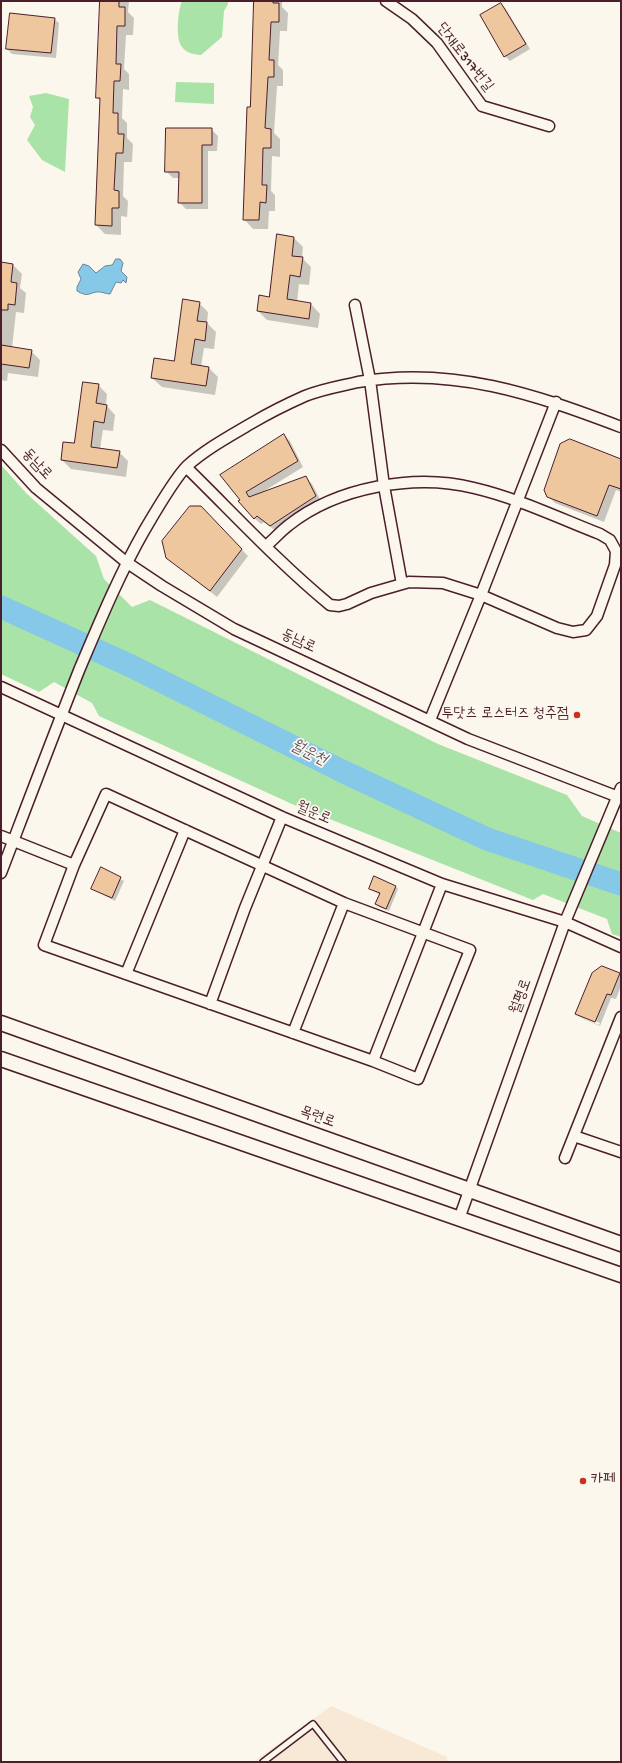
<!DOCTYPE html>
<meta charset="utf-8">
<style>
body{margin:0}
#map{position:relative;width:622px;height:1763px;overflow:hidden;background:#fbf7ec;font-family:"Gochi Hand",sans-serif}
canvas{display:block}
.frame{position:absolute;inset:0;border:2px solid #4a1f2b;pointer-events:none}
</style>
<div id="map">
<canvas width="622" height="1763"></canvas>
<div class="frame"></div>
</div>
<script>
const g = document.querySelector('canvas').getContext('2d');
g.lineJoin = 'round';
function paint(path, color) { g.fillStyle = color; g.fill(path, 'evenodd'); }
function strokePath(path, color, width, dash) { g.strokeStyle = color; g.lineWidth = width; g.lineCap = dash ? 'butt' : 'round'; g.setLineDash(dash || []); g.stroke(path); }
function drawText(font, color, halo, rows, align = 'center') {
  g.font = font + ' "Gochi Hand","Poor Story",sans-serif'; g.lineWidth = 3.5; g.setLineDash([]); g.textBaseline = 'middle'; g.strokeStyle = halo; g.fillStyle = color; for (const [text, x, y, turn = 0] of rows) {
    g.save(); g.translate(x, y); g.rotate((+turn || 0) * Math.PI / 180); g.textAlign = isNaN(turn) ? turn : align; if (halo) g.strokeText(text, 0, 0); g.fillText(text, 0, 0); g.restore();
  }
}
paint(new Path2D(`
 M331 1706 447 1757V1762H253Z`), '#f7e9d5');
paint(new Path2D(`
 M182 1H228V4L224 11 222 37 201 55C194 54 187 54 182 47 175 39 178 10 182 1Z
 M176 82 214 83V104L175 102Z
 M46 93 69 99 65 172 42 160 27 140 35 125 30 117 33 107 29 96Z
 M1 465 27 494 96 556 104 579 132 607 150 600 438 744 567 795 582 816 621 833V937L612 934 607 919 543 894 533 900 292 804 99 716 92 703 54 682 39 692 1 674Z`), '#a9e3a7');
const water = new Path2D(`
 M116 259H120L123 263 121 271 127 277 126 283 123 280 121 283 116 282 110 294C105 294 101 291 96 292 87 294 88 297 77 291V287L81 279 78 272 83 264 89 266 96 273 105 266 112 265Z`);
paint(water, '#86c8e7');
strokePath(water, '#6e849c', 1);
paint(new Path2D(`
 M101 1H129L128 12 134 18 133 35H126L124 69 129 74V90L123 89 122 118 127 123V138L133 144 132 162H124L123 196 128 201 127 217 121 216V235L105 234 96 225 101 101 97 98Z
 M255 1H282V7L288 13 287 31H280L278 65 283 70V86H277L274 133 280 139V157L272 156 271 191 275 195V211H269L268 229H253L244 219 251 108Z
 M501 4 506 9 530 49 510 61 505 56Z
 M54 19 59 23 56 58 12 54 7 49Z
 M211 129 218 136 217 151H208V209H186L179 202 180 178H173L166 171Z
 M294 238 303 247 302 258 311 267 309 285 299 284 297 302 311 304 320 314 318 328 267 320 258 311 270 298Z
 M1 263 13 265 22 274 20 288 26 293 24 313 16 312 12 348 31 351 40 360 38 377 8 373 7 381 1 380Z
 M199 303 208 312 207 323 216 332 214 349 204 348 201 367 209 368 218 377 215 395 162 387 152 378 175 362Z
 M98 385 107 394 106 405 115 415 113 431 103 430 100 449 119 452 128 461 126 477 71 469 62 460 75 444Z
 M284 435 290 441 303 467 261 493 306 478 312 484 322 503 277 532 264 522 261 524 254 518 222 475Z
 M621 460V492L616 490 604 522 555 503 548 496Z
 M200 507 248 556 217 597 167 558Z
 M101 869 124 881 115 901 92 889Z
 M395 886 398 889 389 911 379 907 376 904 380 895 370 889Z
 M619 974 621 976V986L616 999 611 998 600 1026 581 1018 576 1014ZM580 1015 600 1023 599 1025 580 1017Z`), '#0003');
strokePath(new Path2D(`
 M1 607 131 666 342 771 487 839 621 884`), '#86c8e7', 23);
const building = new Path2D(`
 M100 1H119V7H125V26H117L116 64H121L120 81H114L113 113H118V134H124L123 153H116L114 190 119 191V208H112V226L95 225 100 98H96Z
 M254 1H273V3H279V22H271L269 60H274V77H268L265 128 271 129V148H263L262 185H267L266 203 260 202 259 220H243L247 107H250Z
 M501 3 526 44 504 57 480 15Z
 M10 13 55 18 51 53 6 49Z
 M166 128H212V145H202V203H178L179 172H165Z
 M277 234 294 237 292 256 303 257 300 277 290 275 287 299 311 303 309 319 257 311 259 295 269 297Z
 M1 262 13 264 11 282 17 283 15 305 8 304V310H1Z
 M183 299 200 302 197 321 207 322 205 341 195 339 191 364 209 367 206 386 151 378 154 358 174 361Z
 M1 345 32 350 29 368 1 364Z
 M83 382 99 384 96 403 107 405 104 423 94 421 91 447 120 451 117 468 61 460 63 442 74 443Z
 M284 434 298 461 246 492 249 497 306 476 316 496 270 526 257 516 254 519 238 501 240 500 220 475Z
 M570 439 621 459V489L609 485 597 516 547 497 544 490 560 444Z
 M190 506H201L242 549 210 591 166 558 162 541Z
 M101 867 121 877 112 898 91 889Z
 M374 876 396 886 386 909 375 904 380 893 369 889Z
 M602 966 620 973 611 995 607 994 595 1022 575 1014 592 973Z`);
paint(building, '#efc79f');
strokePath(building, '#4a1f2b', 1);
const lane = new Path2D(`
 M263 1762 313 1724 343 1762`);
const street = new Path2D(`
 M386 1 412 19 437 43 482 106 549 126
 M355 305 370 380 384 486 402 584
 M1 450 36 488 126 562 162 586 234 629 468 739 621 798
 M186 467C233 513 279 563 330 605L339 606 347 604 371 593 409 582 443 583 481 595 557 628 573 632 586 630 597 616 615 565 616 551 610 540 600 534C559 518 517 498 474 488 415 473 337 487 289 525 281 531 274 539 267 545
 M1 687 282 817 442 884 565 922 621 947
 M430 720 481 595 556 402
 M1 836 74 865 44 945 373 1061 442 884
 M74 865 106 794 344 903 470 950 418 1079 373 1061
 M1 873C27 805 53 736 80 668 100 621 119 575 144 531 154 514 174 479 187 466 206 449 230 436 252 423 269 413 287 404 305 396 322 389 341 386 358 382 453 366 534 394 621 427
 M126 974 185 830
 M210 1004 245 908 282 817
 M293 1033 344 903
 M574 1136 621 1152
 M565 1158 621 1017
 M459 1219 565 922 621 788`);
const secondary = new Path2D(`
 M1 1023 621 1244
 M1 1059 621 1275`);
strokePath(lane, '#4a1f2b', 8);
strokePath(street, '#4a1f2b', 13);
strokePath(secondary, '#4a1f2b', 17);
strokePath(lane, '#fbf7ec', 5);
strokePath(street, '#fbf7ec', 10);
strokePath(secondary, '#fbf7ec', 14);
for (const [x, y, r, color] of [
 [577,715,4,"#c8321e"],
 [583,1481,4,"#c8321e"]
]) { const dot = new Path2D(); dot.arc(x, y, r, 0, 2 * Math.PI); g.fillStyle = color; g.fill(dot); strokePath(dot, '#fbf7ec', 1.5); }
drawText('15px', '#4a1f2b', '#fbf7ec', [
 ["단재로317번길",464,58,52],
 ["동남로",36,465,47],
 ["동남로",298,642,25],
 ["월운로",313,814,23],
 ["월평로",522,997,-70],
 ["목련로",317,1118,20]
]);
drawText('15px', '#4a1f2b', '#fbf7ec', [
 ["투닷츠 로스터즈 청주점",569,715],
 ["카페",591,1481,"left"]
], 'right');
drawText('italic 16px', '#5c5263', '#fbf7ec', [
 ["월운천",308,754,27]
]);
</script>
